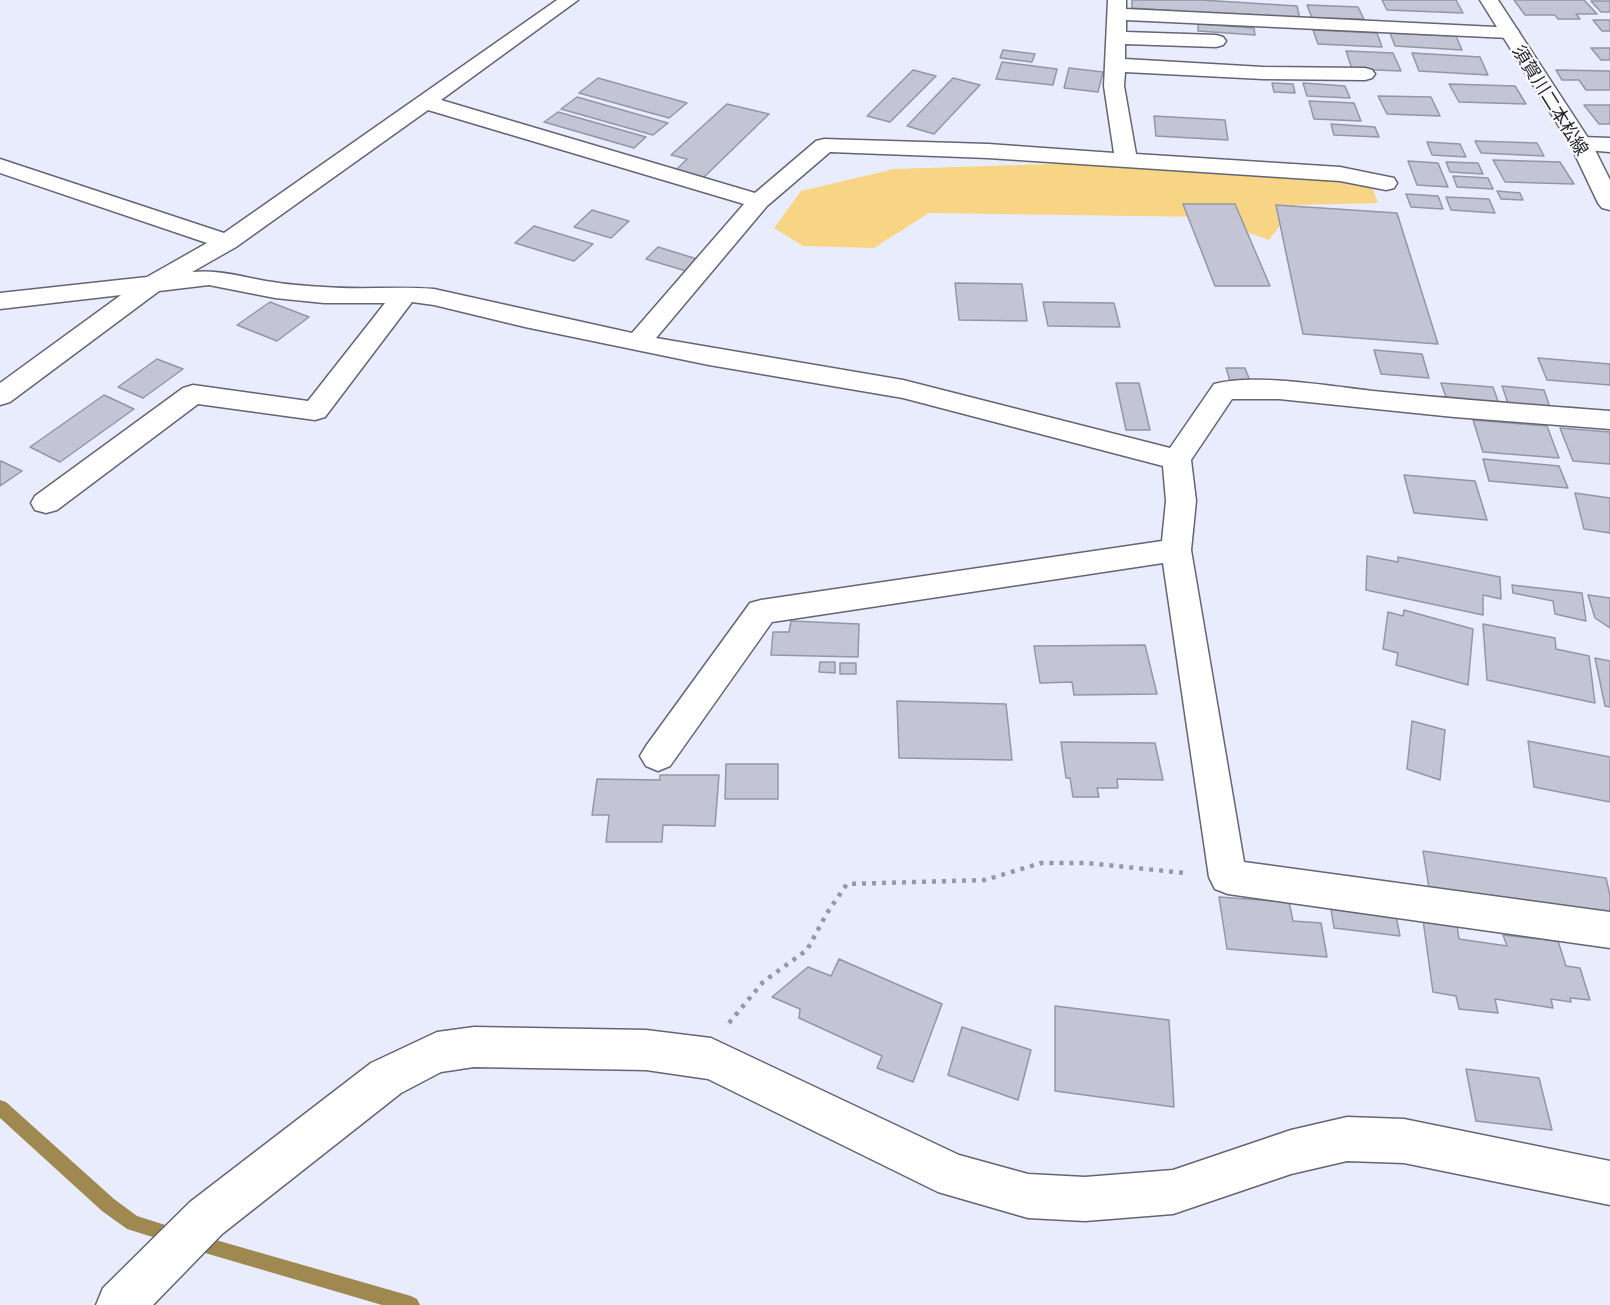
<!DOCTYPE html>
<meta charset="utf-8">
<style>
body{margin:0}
canvas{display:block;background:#e9ecfd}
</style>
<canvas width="1610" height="1305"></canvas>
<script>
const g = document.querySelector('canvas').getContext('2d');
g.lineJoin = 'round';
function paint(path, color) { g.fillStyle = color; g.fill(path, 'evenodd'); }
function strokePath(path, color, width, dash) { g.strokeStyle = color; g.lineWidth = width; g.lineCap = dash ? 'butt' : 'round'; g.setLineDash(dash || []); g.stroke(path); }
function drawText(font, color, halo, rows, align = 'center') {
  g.font = font + ' Georgia,"Noto Sans JP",serif'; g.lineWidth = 4.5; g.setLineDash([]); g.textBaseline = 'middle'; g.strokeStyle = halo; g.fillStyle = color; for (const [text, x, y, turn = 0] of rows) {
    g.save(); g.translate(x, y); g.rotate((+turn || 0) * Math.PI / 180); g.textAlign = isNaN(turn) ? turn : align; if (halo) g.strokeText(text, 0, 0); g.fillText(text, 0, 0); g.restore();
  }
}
paint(new Path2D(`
 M1080 163 1370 182 1378 203 1295 205 1269 240 1206 217 929 213 874 248 803 246 774 228 801 191 894 169Z`), '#f7d584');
paint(new Path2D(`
 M0 1100 6 1102 114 1199 137 1216 181 1230 183 1236 181 1242 175 1244 127 1229 102 1211 0 1118Z
 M195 1234 411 1296 417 1299 420 1305H382L195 1250 189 1248 187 1242 189 1236Z`), '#a08951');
const building = new Path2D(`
 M1132 0H1201L1297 6 1300 19 1132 8Z
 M1382 0H1456L1463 13 1387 10Z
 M1514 0H1584L1597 14H1576L1580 19H1558L1555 15H1525Z
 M1591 1H1610V12H1601Z
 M1307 5 1358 7 1364 19 1312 18Z
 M1593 20H1610V31H1602Z
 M1198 24 1254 28 1255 35 1198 31Z
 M1313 30 1377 33 1382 47 1318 44Z
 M1390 33 1456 36 1462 50 1395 46Z
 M1591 48H1610V60H1601Z
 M1003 50 1035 54 1032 62 1000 58Z
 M1346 51 1393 53 1401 71 1352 69Z
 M1412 53 1480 57 1488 75 1419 71Z
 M1002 62 1057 69 1053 85 996 79Z
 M1069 68 1103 72 1098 92 1064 88Z
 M913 70 936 76 890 122 867 116Z
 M1556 70 1610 71V90H1586L1579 80H1562Z
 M598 78 687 103 669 118 579 93Z
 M953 78 980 85 934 134 907 126Z
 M1272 83 1293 84 1295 93 1274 92Z
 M1303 83 1345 86 1350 98 1307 96Z
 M1449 84 1515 86 1526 104 1459 102Z
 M1378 96 1431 97 1440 116 1387 114Z
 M577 97 668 123 653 135 561 109Z
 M1309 101 1354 103 1361 121 1314 119Z
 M727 104 769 114 703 178 675 171 687 159 671 155Z
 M1584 105H1610V124H1599Z
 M558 112 646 137 634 148 544 122Z
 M1154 116 1225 120 1228 140 1156 136Z
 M1331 124 1375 127 1379 137 1334 135Z
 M1475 141 1537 143 1544 156 1481 153Z
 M1427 142 1460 144 1466 157 1432 155Z
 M1493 160 1560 162 1574 184 1505 182Z
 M1408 161 1438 163 1448 187 1417 185Z
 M1446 162 1478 163 1483 174 1450 172Z
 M1453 176 1488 178 1493 189 1457 187Z
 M1497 191 1520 193 1523 200 1501 199Z
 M1406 194 1438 196 1443 209 1411 207Z
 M1446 197 1489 199 1495 213 1451 210Z
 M1183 204H1235L1270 286H1215Z
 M1276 205 1397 213 1438 344 1303 334Z
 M592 210 629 221 611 238 574 227Z
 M534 226 593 244 574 261 515 243Z
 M658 247 697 259 686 271 646 259Z
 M955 283 1022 284 1027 321 959 320Z
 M270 302 309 317 277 341 237 325Z
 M1043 302 1114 303 1120 327 1048 326Z
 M1374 350 1422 354 1429 378 1381 374Z
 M1538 358 1610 364V385L1547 380Z
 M157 359 183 369 143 398 118 387Z
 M1226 368H1245L1250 381H1230Z
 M1116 383H1139L1150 430H1126Z
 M1441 383 1493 387 1500 407 1448 403Z
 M1502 386 1544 390 1551 410 1509 406Z
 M104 395 134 409 60 462 30 447Z
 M1473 420 1547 426 1559 458 1483 452Z
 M1560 428 1610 432V464L1573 461Z
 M1483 459 1559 466 1568 488 1489 481Z
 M1 461 22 471 0 486V462Z
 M1404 475 1475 481 1487 520 1414 513Z
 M1575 493 1610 498V533L1584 529Z
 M1367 556 1398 562V557L1500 577 1501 599 1483 595V615L1366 590Z
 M1512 585 1582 593 1586 621 1555 614 1553 601 1513 593Z
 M1588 595 1610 598V628L1595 618Z
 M1404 610 1473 629 1468 685 1396 665 1398 653 1383 649 1388 612 1403 616Z
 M791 621 859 624 858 657 771 655 773 632H789Z
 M1483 624 1555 638 1556 649 1589 656 1595 703 1487 680Z
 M1145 645 1157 694 1074 695 1072 682 1040 683 1034 646Z
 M1595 658 1610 661V707L1605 706Z
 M820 662H835V673L819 672Z
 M840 663H856V674H840Z
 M897 701 1006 704 1012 760 899 758Z
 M1412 721 1445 730 1440 780 1407 769Z
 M1528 741 1610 757V802L1534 787Z
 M1061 742 1155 743 1163 780 1117 779 1118 788H1097L1099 797H1073L1070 778H1066Z
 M726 764H778V799H725Z
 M660 775H719L715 826 663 825 662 842H606L609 815H592L597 779 660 780Z
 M1423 851 1606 878 1610 895V917L1429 888Z
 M1219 897 1289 902 1293 921 1321 923 1327 957 1227 949Z
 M1330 903 1395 911 1400 936 1334 928Z
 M1423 920 1457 925 1459 939 1507 946 1503 935 1558 941 1566 966 1580 968 1590 1000 1570 998 1571 1002 1551 999 1553 1008 1495 999 1498 1013 1459 1009 1456 996 1433 992Z
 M839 959 942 1004 913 1082 877 1068 882 1056 799 1018 800 1009 772 997 808 967 831 976Z
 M1055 1006 1169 1020 1174 1107 1055 1091Z
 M962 1027 1031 1050 1018 1100 948 1075Z
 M1466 1069 1539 1078 1552 1130 1476 1121Z`);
paint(building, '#c3c5d5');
strokePath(building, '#9396a5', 1.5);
const minor = new Path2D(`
 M557 0H578L441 100 755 193 816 141 824 139 988 144 1114 153 1104 86 1108 0H1126V9L1516 28 1519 32 1516 36 1509 38 1126 20V32L1216 35 1223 37 1226 41 1223 45 1216 47 1125 44V59L1263 67 1365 68 1372 70 1375 74 1372 78 1365 80 1263 79 1125 72 1124 86 1136 154 1340 167 1394 178 1397 183 1394 188 1386 190 1340 181 988 158 830 152 767 206 656 338 903 380 1170 448 1214 384C1255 373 1330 386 1373 391 1452 399 1531 405 1610 411V429L1454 417 1279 399H1232L1191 460 1196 501 1191 550 1244 862 1610 912V948L1228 894 1215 889 1209 877 1163 563 772 622 670 766 658 771 646 766 640 756 646 746 750 603 761 600 1162 541 1166 501 1163 466 903 398 709 365 525 327 434 305 412 302 325 417 315 420 198 404 57 510 46 513 35 510 31 503 35 496 183 388 193 385 308 401 385 303H324L275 298 209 285 159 291 10 402 0 405V383L121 295 0 309V293L147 277 207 243 0 173V159L224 233ZM428 110 744 204 632 333 434 289C397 286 361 290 324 287 307 286 290 285 273 282 246 278 219 269 192 272L236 247Z
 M1581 137 1610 138V152L1573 149 1570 144 1573 139Z
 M474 1027 646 1030 711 1038 959 1155 1028 1174 1085 1177 1173 1170 1291 1130 1347 1117 1404 1119 1610 1161V1205L1404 1163 1347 1161 1291 1174 1173 1214 1085 1221 1028 1218 938 1192 708 1079 646 1070 474 1067 441 1072 401 1093 222 1234 153 1305H96L103 1288 190 1202 371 1063 437 1032Z`);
const secondary = new Path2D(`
 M1480 0H1498L1592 144 1610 180V210L1602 208 1598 203 1570 144Z`);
strokePath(minor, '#636573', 3);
strokePath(secondary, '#636573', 3);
strokePath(new Path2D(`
 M729 1023 763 982 807 950 827 913 847 884 985 880 1041 863H1086L1185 873`), '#9698a4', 4.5, [4, 6]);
paint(minor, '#fff');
paint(secondary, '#fff');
drawText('18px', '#1f2025', '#fafafd', [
 ["須賀川二本松線",1551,100,58]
]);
</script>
